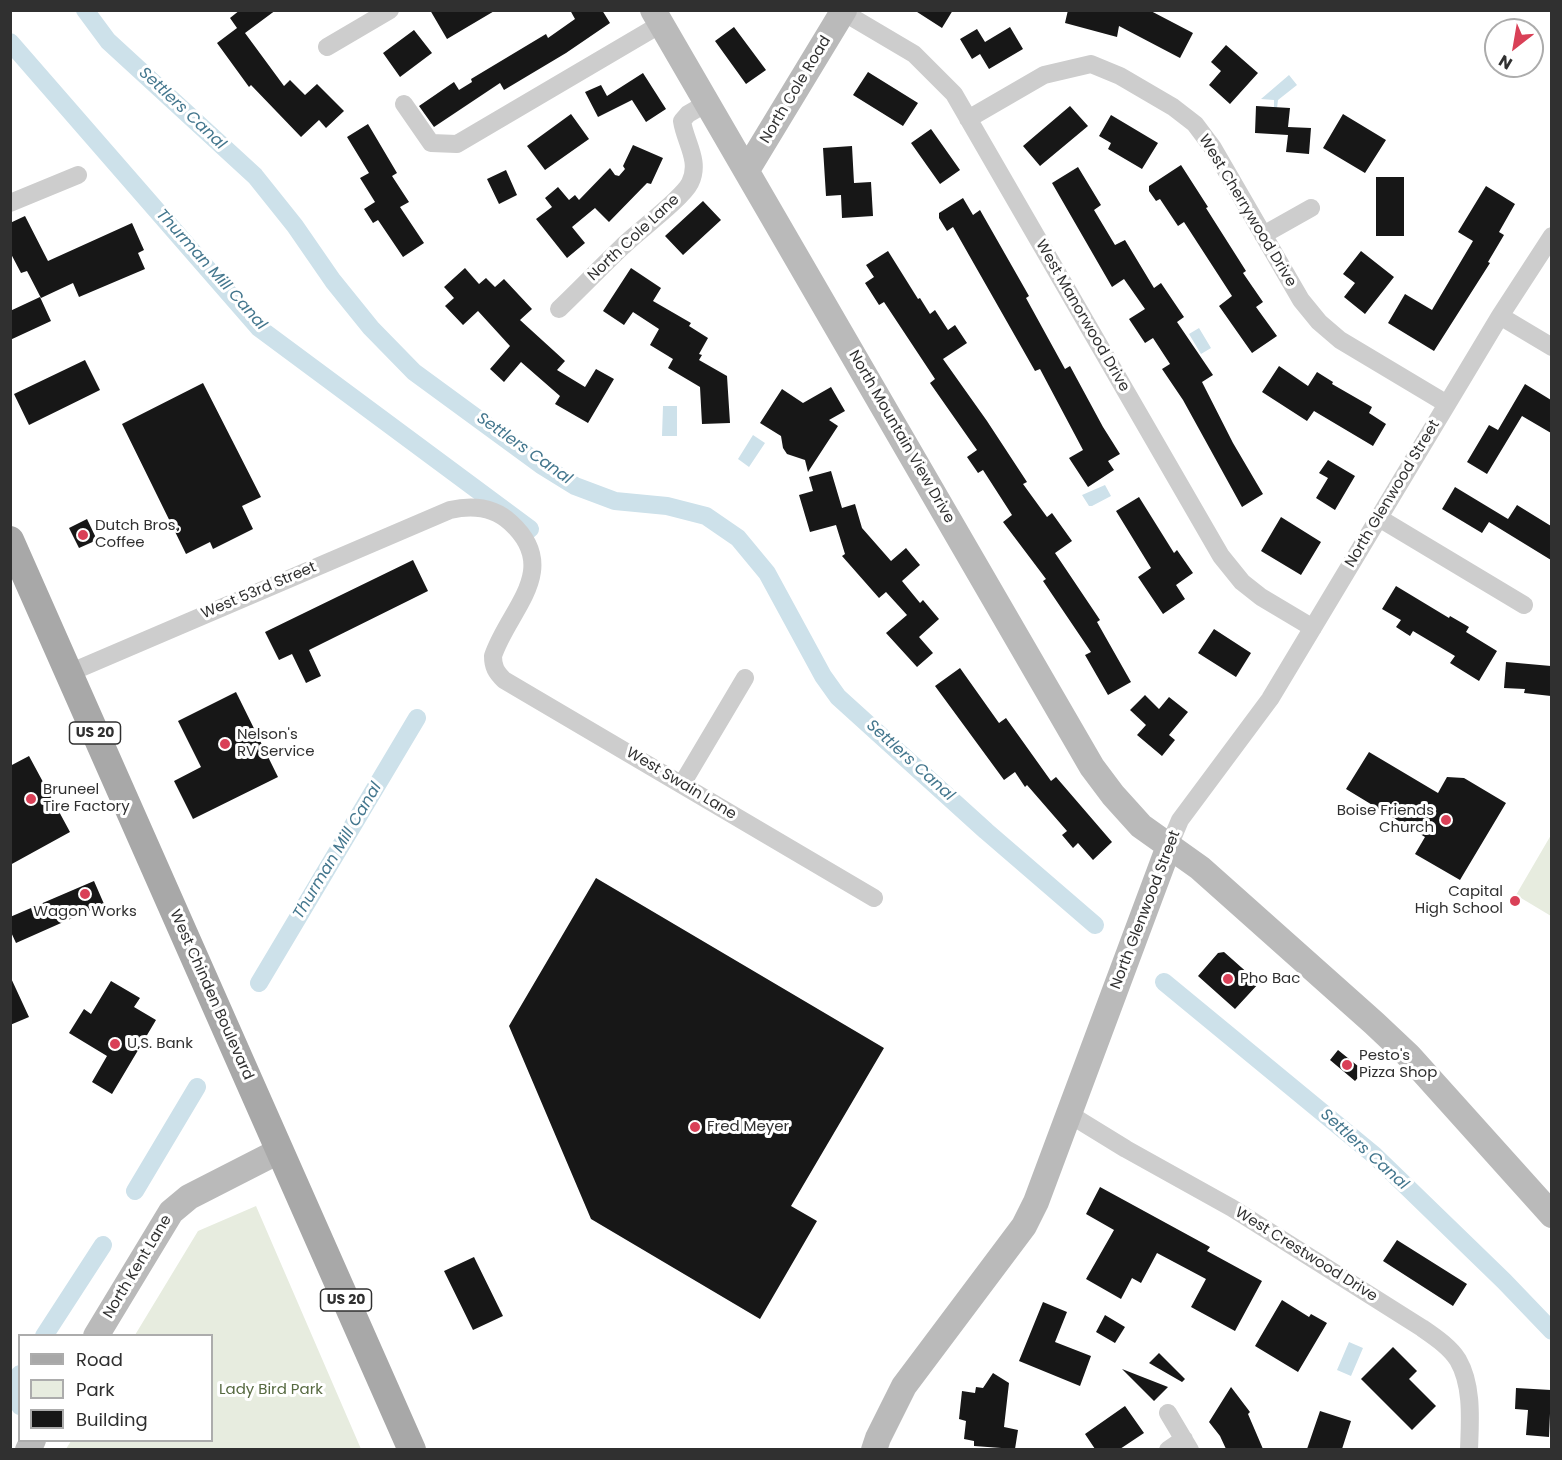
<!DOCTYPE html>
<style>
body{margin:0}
#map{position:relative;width:1562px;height:1460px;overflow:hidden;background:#fff;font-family:Poppins,sans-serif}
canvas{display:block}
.frame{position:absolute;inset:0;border:12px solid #303030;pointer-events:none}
.legend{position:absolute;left:18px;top:1334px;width:195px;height:108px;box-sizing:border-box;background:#fff;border:2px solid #acacac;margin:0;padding:8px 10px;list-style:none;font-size:18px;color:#303030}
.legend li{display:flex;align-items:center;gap:12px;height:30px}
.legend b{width:30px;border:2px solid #acacac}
.north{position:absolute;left:1484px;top:18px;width:60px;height:60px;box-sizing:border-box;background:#fff;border:2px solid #acacac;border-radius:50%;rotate:211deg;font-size:16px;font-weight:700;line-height:24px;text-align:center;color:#303030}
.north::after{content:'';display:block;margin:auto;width:21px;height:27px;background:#d94057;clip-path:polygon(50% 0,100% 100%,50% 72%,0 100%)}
</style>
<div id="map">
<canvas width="1562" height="1460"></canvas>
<div class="frame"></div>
<ul class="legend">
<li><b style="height:8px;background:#a8a8a8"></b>Road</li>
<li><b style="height:16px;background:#e7ecdf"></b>Park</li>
<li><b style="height:16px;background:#171717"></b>Building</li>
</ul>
<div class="north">N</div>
</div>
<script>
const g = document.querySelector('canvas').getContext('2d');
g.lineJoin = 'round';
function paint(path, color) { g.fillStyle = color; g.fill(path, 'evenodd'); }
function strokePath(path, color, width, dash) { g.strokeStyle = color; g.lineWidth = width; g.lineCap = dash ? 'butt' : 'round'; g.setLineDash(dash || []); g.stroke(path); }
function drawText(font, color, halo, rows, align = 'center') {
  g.font = font + ' Poppins,sans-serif'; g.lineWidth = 6; g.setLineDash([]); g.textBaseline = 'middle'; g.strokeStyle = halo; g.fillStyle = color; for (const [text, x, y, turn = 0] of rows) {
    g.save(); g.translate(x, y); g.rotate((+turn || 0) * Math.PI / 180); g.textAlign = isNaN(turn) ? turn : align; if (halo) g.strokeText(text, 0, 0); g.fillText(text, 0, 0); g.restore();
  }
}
paint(new Path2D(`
 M1551 835 1552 916H1551L1516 895Z
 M256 1206 361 1449H66L71 1441 212 1440V1336L135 1335 198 1231Z`), '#e7ecdf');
paint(new Path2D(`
 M1289 75 1297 85 1278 100 1277 108H1274V100L1261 99Z
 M1199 328 1211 348 1201 354 1189 334Z
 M663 406H677V436H662Z
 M753 435 765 443 749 467 738 459Z
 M1105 485 1111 496 1092 506H1089L1082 495Z
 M1349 1342 1363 1348 1351 1376 1337 1370Z`), '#cde1ea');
strokePath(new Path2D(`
 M85 10 108 41 255 176 295 226 333 281 371 328 414 372 541 465 575 486 615 501 667 506 706 516 738 538 767 573 823 676 838 697 986 831 1095 925
 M10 42 259 328 530 529
 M1164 982 1374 1155 1504 1281 1552 1331
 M259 983 417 718
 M135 1191 197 1087
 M44 1336 103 1245
 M20 1374 11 1386 20 1406`), '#cde1ea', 18);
paint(new Path2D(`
 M240 10H276L245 33 284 86 290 80 305 95 317 84 344 111 326 128 319 120 301 137 251 85 249 87 217 43 237 28 230 18Z
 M430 10H496L447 39Z
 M570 10H602L610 23 566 53 504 90 500 83 434 127 419 106 454 82 459 90 472 82 471 79 546 34 548 38 575 19Z
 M914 10H953L942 28Z
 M1068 10H1149L1193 33 1180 58 1119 26 1117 37 1065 23Z
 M734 27 766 70 746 84 715 41Z
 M1010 27 1023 49 989 69 980 54 972 59 960 39 977 29 985 42Z
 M414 30 432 53 400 77 383 53Z
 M1226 45 1258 73 1230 104 1209 85 1221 71 1211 62Z
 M868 72 918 103 903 126 853 95Z
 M643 73 666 109 646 122 632 100 598 117 585 92 601 85 607 96Z
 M1070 106 1088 126 1040 166 1023 146Z
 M1256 106 1290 108 1288 127 1311 128 1309 154 1286 152 1288 135 1255 133Z
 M571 114 589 139 545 170 527 146Z
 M1343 114 1386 140 1365 173 1323 148Z
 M1111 115 1158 143 1142 169 1108 149 1111 143 1099 136Z
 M368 124 397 173 392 176 409 202 400 207 424 243 403 257 378 220 373 223 364 209 375 202 360 178 369 173 347 137Z
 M931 129 960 170 940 184 911 143Z
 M633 145 663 158 651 184 647 183 609 222 595 208 572 227 585 243 567 258 536 219 552 207 545 198 558 187 569 200 575 195 579 200 610 168 615 175 619 176 625 169 623 166Z
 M852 146 854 183 871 182 873 216 842 218 841 195 826 196 823 148Z
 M1181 165 1208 207 1206 208 1246 271 1243 273 1263 302 1256 307 1277 336 1252 353 1219 306 1232 296 1184 222 1178 226 1160 199 1156 201 1149 191V186Z
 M1078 167 1101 205 1094 210 1115 245 1125 240 1154 288 1161 283 1184 317 1177 322 1213 375 1202 382 1233 443 1263 494 1242 507 1183 400 1162 369 1170 364 1153 338 1145 343 1129 319 1145 309 1124 279 1112 287 1052 183Z
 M506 170 517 195 499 204 487 179Z
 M1376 177H1404V236H1376Z
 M1486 186 1515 204 1499 232 1504 235 1488 262 1490 263 1434 351 1388 323 1405 294 1432 310 1473 241 1458 232Z
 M963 198 973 215 980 210 1029 296 1026 298 1065 369 1070 366 1103 427 1120 454 1108 461 1114 470 1088 487 1069 458 1083 450 1040 369 1035 371 953 227 947 231 939 218V213Z
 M703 201 721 220 683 255 665 236Z
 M25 216 48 261 132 223 144 250 138 253 145 269 79 297 73 283 41 298 27 271 21 273 10 252V223Z
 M888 251 918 299 920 298 930 314 935 310 948 330 955 325 967 343 943 359 987 421 1027 482 1023 484 1047 517 1052 513 1072 541 1055 553 1100 620 1097 622 1131 682 1108 695 1085 655 1091 652 1043 581 1046 579 1003 522 1012 515 983 470 978 473 967 457 977 450 930 383 935 379 884 302 879 305 865 283 874 277 866 265Z
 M1361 251 1394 277 1365 314 1344 297 1355 283 1343 274Z
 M465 268 479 284 486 278 495 287 504 279 532 309 520 320 565 361 557 370 585 387 596 369 614 379 588 423 555 404 560 396 521 362 504 382 490 369 510 346 478 311 463 325 445 306 454 298 444 287Z
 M631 268 661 288 653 301 691 323 689 326 708 338 699 354 702 355 699 360 727 376 730 423 702 424 700 387 668 368 673 359 650 345 659 329 633 312 624 325 603 311Z
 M40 297 51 321 10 340V311Z
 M85 360 100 390 29 425 14 394Z
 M1279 366 1308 386 1317 372 1333 382 1332 384 1372 407 1369 413 1386 424 1373 446 1314 411 1307 421 1262 392Z
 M203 383 261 497 242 506 253 529 213 549 210 542 186 554 122 424Z
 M1525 384 1551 400V433L1522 416 1487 474 1467 462 1489 425 1498 430Z
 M831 387 845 411 829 420 838 426 808 472 805 460 787 454 783 448 781 436 760 423 782 389 803 403Z
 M1328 460 1355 476 1335 510 1316 498 1328 478 1319 473Z
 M831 471 842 508 855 504 862 528 891 561 906 548 920 565 902 581 920 603 923 600 939 619 919 637 933 653 917 667 886 633 907 615 886 592 879 598 842 556 845 554 836 525 810 532 799 495 813 491 809 477Z
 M1455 487 1508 519 1517 505 1551 526V560L1489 522 1482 533 1442 509Z
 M1139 497 1174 553 1177 550 1193 573 1176 585 1185 599 1163 614 1138 577 1151 568 1116 511Z
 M1281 517 1321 542 1301 575 1261 551Z
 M87 519 97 540 79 548 69 528Z
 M413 560 428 591 309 650 321 676 306 683 292 654 279 660 265 632Z
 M1396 586 1449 618 1450 616 1469 627 1466 632 1497 651 1479 681 1450 663 1455 656 1413 631 1410 636 1396 627 1401 620 1382 609Z
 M1214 629 1251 653 1236 677 1198 653Z
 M1506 662 1551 666V696L1524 693 1525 689 1504 688Z
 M960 668 999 723 1006 718 1051 781 1056 777 1112 842 1093 860 1078 843 1073 848 1062 835 1067 831 1027 785 1025 787 1015 772 1004 780 935 686Z
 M236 692 278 777 193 819 174 781 201 767 178 721Z
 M1145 695 1159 709 1169 697 1188 712 1169 735 1175 740 1162 756 1137 735 1146 725 1130 710Z
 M1369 752 1438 793 1447 777 1464 778 1506 803 1460 880 1415 854 1425 837 1346 789Z
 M29 756 70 832 10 865V766Z
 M596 878 884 1048 791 1206 817 1221 760 1319 591 1219 509 1026Z
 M94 881 104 904 16 943 10 930V917Z
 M1224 952 1259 983 1235 1009 1198 976 1218 953Z
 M10 976 29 1017 10 1025Z
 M111 981 140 998 134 1007 156 1020 112 1094 92 1082 107 1056 69 1033 84 1009 91 1014Z
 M1338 1050 1364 1071 1355 1081 1330 1060Z
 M1100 1187 1210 1247 1207 1251 1262 1281 1235 1331 1191 1307 1206 1279 1157 1253 1141 1283 1132 1278 1121 1299 1086 1279 1114 1230 1086 1214Z
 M1397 1240 1467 1284 1453 1306 1383 1261Z
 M474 1257 503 1316 473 1330 444 1271Z
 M1282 1300 1309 1317 1311 1314 1327 1323 1298 1372 1255 1346Z
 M1043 1302 1067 1312 1055 1342 1091 1356 1080 1386 1019 1361Z
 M1105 1315 1125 1327 1115 1343 1096 1332Z
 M1393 1347 1417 1371 1409 1379 1436 1406 1412 1430 1361 1379Z
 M1159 1353 1185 1379 1182 1382 1149 1363Z
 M1122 1369 1168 1387 1154 1401Z
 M993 1373 1009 1383 1004 1427 1018 1430 1015 1449 974 1446V1441L964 1439 966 1421 959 1419 962 1391 975 1393 976 1387 983 1388Z
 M1231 1387 1250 1412 1248 1414 1263 1449H1226L1220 1436 1209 1422Z
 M1516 1388 1551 1390 1549 1437 1526 1435 1528 1410 1515 1409Z
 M1125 1406 1144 1433 1120 1449H1095L1085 1434Z
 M1320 1411 1351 1421 1342 1449H1307Z`), '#171717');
strokePath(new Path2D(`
 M843 12 914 54 954 94 1221 556 1242 582 1261 597 1313 628
 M327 47 390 10
 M404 104 431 143 457 144 661 24
 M968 119 1044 75 1091 64 1120 76 1173 107 1195 124 1213 148 1301 300 1319 322 1340 340 1447 404
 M10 203 78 175
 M1263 235 1311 208
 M559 309C580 289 601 267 622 247 637 232 682 199 690 183 701 161 685 142 682 121L688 114 707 103
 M1500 316 1552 347
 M1379 518 1524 605
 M69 673 450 510C472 505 494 507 511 523 562 570 508 610 493 656 493 667 496 672 504 680L874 898
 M682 784 745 678
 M1169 846 1180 820 1270 699 1500 316 1552 236
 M1069 1114 1126 1149 1232 1208 1422 1328C1435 1337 1450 1347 1458 1360 1473 1386 1470 1421 1469 1450
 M1168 1413 1190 1450
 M1168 1450 1184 1439`), '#cdcdcd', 18);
strokePath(new Path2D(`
 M653 10 1092 767 1113 795 1141 826 1200 868 1374 1023 1409 1056 1552 1215
 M747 170 844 10
 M96 1336 171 1212 189 1197 279 1151
 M28 1450 33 1440
 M874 1450 878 1438 904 1386 1024 1226 1036 1202 1169 846`), '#bababa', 26);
strokePath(new Path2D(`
 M10 540 412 1450`), '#a8a8a8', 28);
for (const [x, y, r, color] of [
 [83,535,6,"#d94057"],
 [225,744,6,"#d94057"],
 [31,799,6,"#d94057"],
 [1446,820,6,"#d94057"],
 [85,894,6,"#d94057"],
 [1515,901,6,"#d94057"],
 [1228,979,6,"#d94057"],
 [115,1044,6,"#d94057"],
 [1347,1065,6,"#d94057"],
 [695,1127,6,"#d94057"]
]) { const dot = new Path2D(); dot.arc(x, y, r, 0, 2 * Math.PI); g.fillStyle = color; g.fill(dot); strokePath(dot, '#fff', 2); }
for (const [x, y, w] of [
 [95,733,51],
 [346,1300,51]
]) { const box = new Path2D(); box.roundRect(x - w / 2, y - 11, w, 22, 4.5); g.fillStyle = '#fff'; g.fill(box); strokePath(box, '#303030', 1.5); }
drawText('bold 14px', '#303030', null, [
 ["US 20",95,733],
 ["US 20",346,1300]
]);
drawText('15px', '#303030', '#fff', [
 ["North Cole Road",796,90,-59],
 ["West Cherrywood Drive",1247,211,59],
 ["North Cole Lane",634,238,-43],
 ["West Manorwood Drive",1082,316,60],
 ["North Mountain View Drive",901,437,60],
 ["North Glenwood Street",1393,494,-59],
 ["West 53rd Street",259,591,-23],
 ["West Swain Lane",681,784,31],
 ["North Glenwood Street",1146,910,-69],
 ["West Chinden Boulevard",211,995,66],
 ["West Crestwood Drive",1306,1255,32],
 ["North Kent Lane",138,1267,-59]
]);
drawText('15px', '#303030', '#fff', [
 ["Dutch Bros.",95,526],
 ["Coffee",95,543],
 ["Nelson's",237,735],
 ["RV Service",237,752],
 ["Bruneel",43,790],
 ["Tire Factory",43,807],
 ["Boise Friends",1434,811,"right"],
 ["Church",1434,828,"right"],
 ["Capital",1503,892,"right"],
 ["High School",1503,909,"right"],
 ["Wagon Works",85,912,"center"],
 ["Pho Bac",1240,979],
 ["U.S. Bank",127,1044],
 ["Pesto's",1359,1056],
 ["Pizza Shop",1359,1073],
 ["Fred Meyer",707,1127]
], 'left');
drawText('15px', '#566940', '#fff', [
 ["Lady Bird Park",271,1390]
]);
drawText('italic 16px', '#43768d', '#fff', [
 ["Settlers Canal",182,109,43],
 ["Thurman Mill Canal",211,270,48],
 ["Settlers Canal",524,449,35],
 ["Settlers Canal",910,761,42],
 ["Thurman Mill Canal",338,851,-59],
 ["Settlers Canal",1364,1150,42]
]);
</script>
